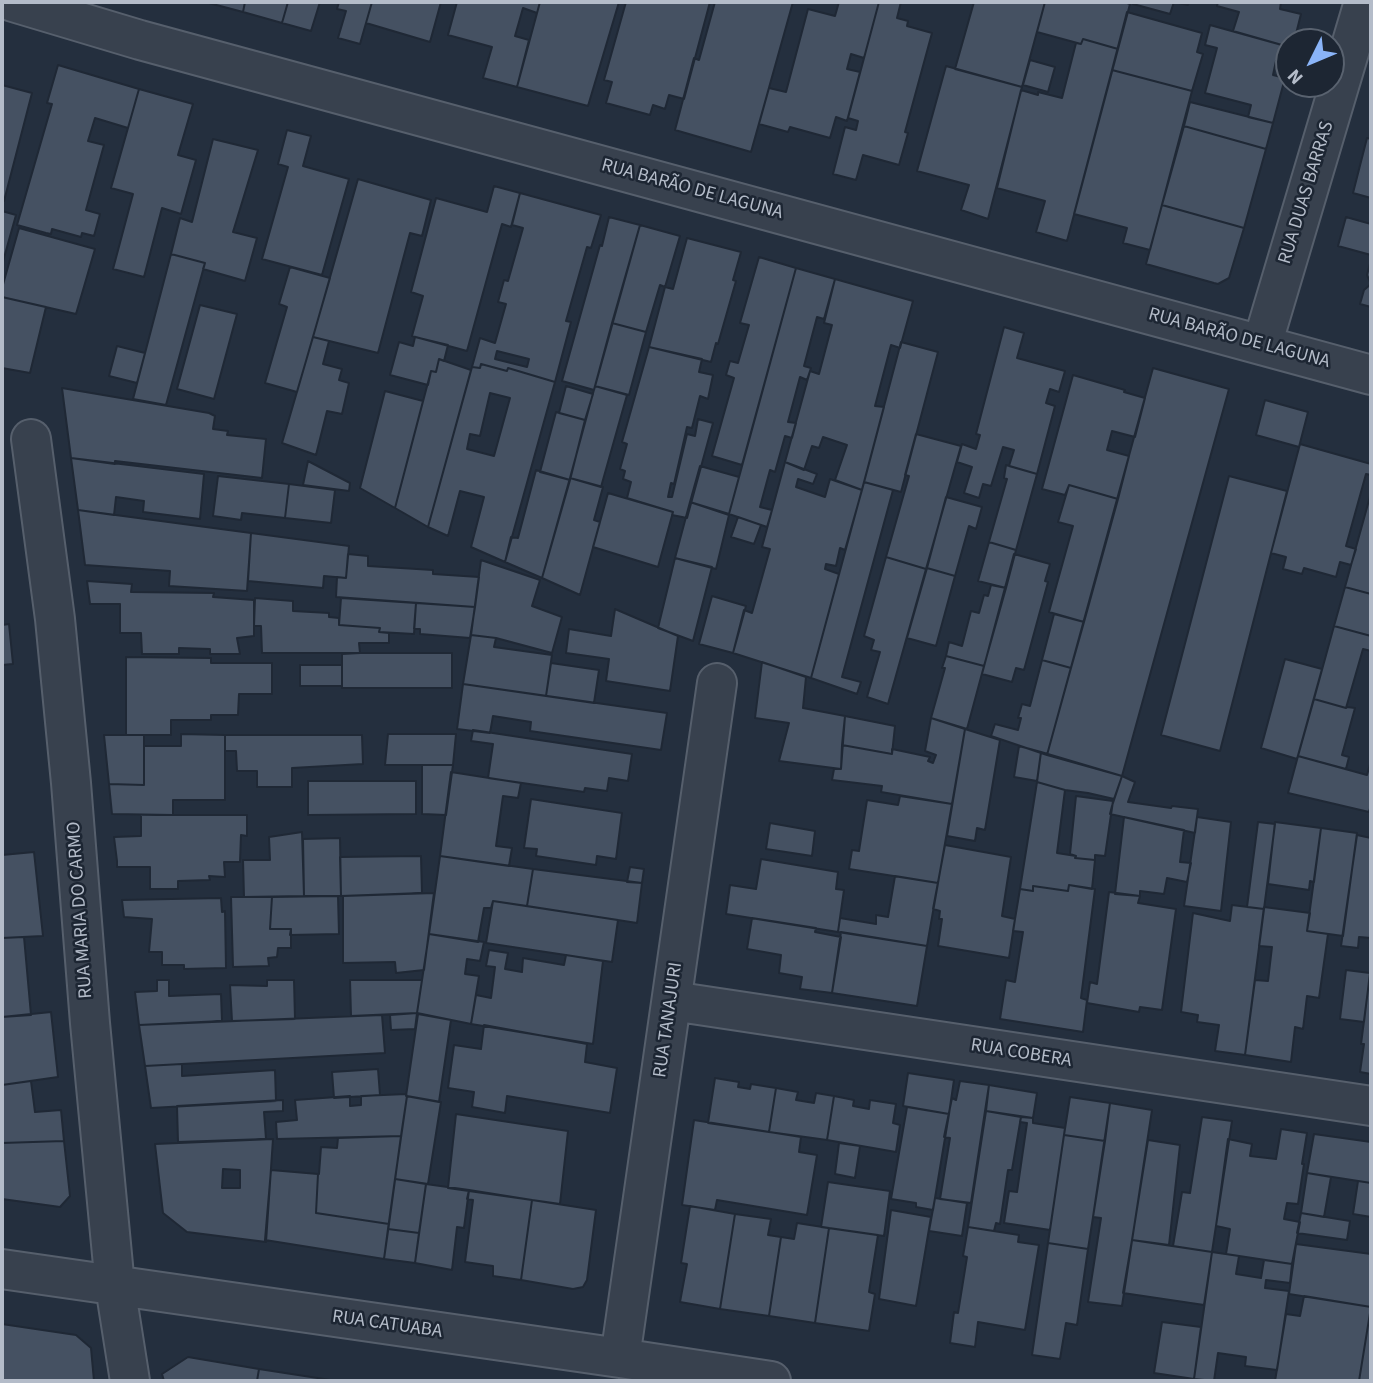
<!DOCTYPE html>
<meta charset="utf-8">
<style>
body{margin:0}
#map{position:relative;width:1373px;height:1383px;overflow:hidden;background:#242f3e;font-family:"Source Sans 3",sans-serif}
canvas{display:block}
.frame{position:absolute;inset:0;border:4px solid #b4bcc9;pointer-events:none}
.north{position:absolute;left:1275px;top:28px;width:70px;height:70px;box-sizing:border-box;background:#1d2633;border:2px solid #59626f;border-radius:50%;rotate:227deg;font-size:19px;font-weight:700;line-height:28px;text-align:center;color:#b4bcc9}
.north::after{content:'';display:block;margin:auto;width:24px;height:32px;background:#8ab4f8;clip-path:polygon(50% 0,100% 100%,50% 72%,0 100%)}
</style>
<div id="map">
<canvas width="1373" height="1383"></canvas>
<div class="frame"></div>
<div class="north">N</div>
</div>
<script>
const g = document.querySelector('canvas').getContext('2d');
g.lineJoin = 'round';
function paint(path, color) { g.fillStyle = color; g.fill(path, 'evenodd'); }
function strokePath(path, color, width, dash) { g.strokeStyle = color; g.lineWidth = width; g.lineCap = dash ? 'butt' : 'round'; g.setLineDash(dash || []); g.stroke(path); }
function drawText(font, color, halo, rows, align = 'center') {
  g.font = font + ' "Source Sans 3",sans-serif'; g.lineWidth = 5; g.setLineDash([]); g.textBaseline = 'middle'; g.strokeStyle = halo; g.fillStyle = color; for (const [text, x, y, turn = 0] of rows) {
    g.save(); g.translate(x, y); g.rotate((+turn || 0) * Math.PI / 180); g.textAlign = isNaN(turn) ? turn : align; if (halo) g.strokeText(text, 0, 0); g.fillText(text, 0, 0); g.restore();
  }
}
const building = new Path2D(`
 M205 2H245L243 12Z
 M245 2H288L282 23 243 12Z
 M288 2H323H320L311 31 282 23Z
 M339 2H372L360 44 338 38 346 11 337 9Z
 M372 2H441L430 42 366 23Z
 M457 2H540L537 13 523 8 515 36 529 40 517 87 483 78 492 47 448 35Z
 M540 2H619L588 106 517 87Z
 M626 2H710L684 99 669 95 665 109 653 105 650 115 606 103 612 82 604 80Z
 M715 2H793L751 152 675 130 694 58 699 60Z
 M839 2H879L864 58 851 54 847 69 860 72 847 121 836 117 830 138 790 127 788 132 759 124 769 88 786 92 808 9 835 16Z
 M879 2H901L897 18 908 21 907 26 932 33 905 132 908 133 899 165 863 155 856 180 833 174 845 127 856 130 858 121 848 118Z
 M974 2H1045L1022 87 955 69Z
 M1045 2H1124L1130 4 1118 49 1083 39 1081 44 1037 32Z
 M1134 2H1189L1188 5 1174 2 1170 14 1133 4Z
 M1218 2H1281L1280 9 1301 14 1294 42H1289V47L1233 31 1239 12 1217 6Z
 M1127 12 1202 33 1197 52 1203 54 1192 91 1112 70Z
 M1210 25 1289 47 1288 64 1276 61 1273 75 1285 78 1273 123 1248 117 1251 105 1205 93 1217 48 1205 45Z
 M1083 39 1118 49 1067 241 1036 232 1045 201 997 188 1021 90 1038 95V92L1062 98 1076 43 1081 44Z
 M1030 60 1055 67 1048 92 1023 85Z
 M58 65 139 89 128 128 95 118 88 141 104 145 86 210 100 214 94 236 82 233 81 237 52 229 51 234 46 233 17 225 52 104 47 103Z
 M946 66 1022 87 988 219 961 210 969 185 917 171Z
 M1112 70 1192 91 1150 250 1123 243 1127 228 1074 214Z
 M2 85 32 93 4 201 2 200Z
 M139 89 193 104 178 155 196 160 181 214 162 208 144 277 113 269 133 194 111 188Z
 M1190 102 1273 123 1266 149 1184 126Z
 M1184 126 1266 149 1244 228 1162 205Z
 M287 130 311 136 303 166 349 179 322 275 262 259 288 167 278 164Z
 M1367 138 1371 139V198L1353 193Z
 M213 139 258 150 233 232 257 238 245 281 203 269 205 263 171 254 180 218 192 222Z
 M358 179 431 200 422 236 410 233 378 353 313 337Z
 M494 186 520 193 511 227 502 224 467 351 412 336 423 296 411 292 436 198 487 212Z
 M520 193 601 215 591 248 587 247 566 321 571 322 555 382 508 368 507 371 481 364 480 368 472 367 480 338 495 343 506 304 498 302 504 280 508 281 523 228 512 225ZM497 351 529 359 527 367 495 359Z
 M1162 205 1244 228 1229 278 1218 284 1214 283 1146 264Z
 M2 211 16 215 2 265Z
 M609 217 640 225 594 390 562 381 600 245 602 246Z
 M1346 217 1371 224V255L1338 246Z
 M640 225 680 236 665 287 660 285 646 332 612 323Z
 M19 228 95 249 76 314 2 297V288Z
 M687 238 741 252 733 280 736 281 718 344 716 343 711 362 649 347 665 287 673 289Z
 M171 254 205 263 166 405 133 399Z
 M759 257 796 268 742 465 712 456 734 378 726 375 730 361 738 363 749 325 740 323Z
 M1371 260V307L1360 304 1364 290 1371 284 1367 275Z
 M290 267 330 278 297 392 265 383 287 307 279 304Z
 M796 268 835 279 824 319 817 317 804 366 811 368 807 380 800 377 788 422 796 423 792 438 785 436 775 472 770 470 760 507 772 510 767 527 729 514Z
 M835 279 913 301 900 348 891 345 875 406 884 407 862 490 835 480 847 445 823 437 819 448 812 446 804 470 785 462 810 371 819 374 832 325 824 323Z
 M2 297 46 307 30 373 2 368Z
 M200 305 237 314 214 399 177 389Z
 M612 323 646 332 629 395 595 386Z
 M1004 327 1024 333 1017 358 1065 371 1059 392 1050 389 1046 403 1055 406 1037 474 1009 466 1014 450 1003 447 991 486 983 484 979 498 964 493 972 467 957 462 962 444 976 449 980 435 976 434Z
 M313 337 329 341 323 364 342 369 339 380 349 383 342 414 327 411 316 455 282 443Z
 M415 337 448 345 444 361 439 359 436 372 431 371 428 385 390 375 399 342 413 346Z
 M901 342 938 352 901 492 864 482Z
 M117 346 145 353 137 383 109 376Z
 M649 347 702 359 699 372 713 375 708 399 700 396 692 428 687 427 674 484 671 483 668 497H672L687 434 695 436 698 419 713 423 687 518 672 515 673 512 627 498 631 482 623 479 625 471 620 469 627 444 622 442Z
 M439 359 471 370 428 527 395 508 431 371 436 372Z
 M481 364 507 371 508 368 555 382 505 562 471 547 484 497 460 491 448 536 428 527 472 367 480 368ZM490 393 510 398 494 456 467 449 470 434 480 436Z
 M1153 368 1229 389 1122 776 1047 755Z
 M1073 375 1125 390 1124 392 1145 398 1135 437 1112 431 1107 450 1129 456 1118 499 1069 485 1065 495 1042 489Z
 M566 386 593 394 585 420 559 413Z
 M595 386 627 395 601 487 570 478Z
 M62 388 209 413 215 416 213 429 228 431 227 435 266 439 262 478 115 461V464L71 458Z
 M385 391 423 401 395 508 360 488Z
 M1265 400 1308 412 1299 447 1256 435Z
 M556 412 585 420 570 480 540 472Z
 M916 434 961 446 926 569 886 557 909 476 905 475Z
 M1300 444 1371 464V475L1366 474 1346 546 1356 549 1351 565 1340 562 1336 577 1304 568 1302 574 1283 569 1286 557 1271 553Z
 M71 458 204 474 200 519 143 512 144 501 116 497 114 515 78 510Z
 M308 461 350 483 349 491 303 485Z
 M785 462 817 474 813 484 798 479 796 487 825 497 830 479 862 490 845 550 840 548 836 566 826 564 825 569 839 574 811 678 733 653 744 610 752 613 770 549 762 547Z
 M1006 465 1037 474 1016 550 989 542 1007 479 1004 478Z
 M700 466 739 477 729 514 690 502Z
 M536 470 570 480 542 578 505 562 511 537 518 538Z
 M218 476 289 484 285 518 242 513 241 520 213 516Z
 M1229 476 1287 491 1220 751 1161 735Z
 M570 478 603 487 594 520 600 522 580 595 542 578Z
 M864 482 893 490 842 677 861 682 857 694 811 678Z
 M289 484 335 490 331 523 285 518Z
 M1069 485 1118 499 1084 622 1049 612 1073 526 1058 522Z
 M608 493 673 512 658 567 593 547Z
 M1371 493V594L1345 587Z
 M946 497 982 507 976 529 969 526 955 576 927 568Z
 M690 502 729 515 716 569 675 558Z
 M78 510 251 533 247 591 169 586 170 571 85 565Z
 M738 517 761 525 754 544 731 537Z
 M251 533 349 546 346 578 324 576 323 588 248 581Z
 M989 542 1016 550 1006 588 978 581Z
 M348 554 368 556V566L433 570V574L479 577 475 607 336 597 337 577 346 578Z
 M1014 554 1050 564 1045 581 1048 582 1024 670 1016 668 1012 682 982 674Z
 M886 557 926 569 888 704 867 697 880 652 871 650 874 640 864 636Z
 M675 558 712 567 693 641 658 628Z
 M481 560 540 580 532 606 562 617 552 653 496 638 471 635Z
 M927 568 955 576 936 646 907 638Z
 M87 581 132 584 131 592 214 593 213 597 254 600V636L237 638 240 654H210V649L179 648V654H142L141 633H120V604H90Z
 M991 585 1006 588 984 666 946 656 949 642 962 646 971 611 979 613 984 595 988 596Z
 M1345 587 1371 594V636L1334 626Z
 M712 596 746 606 733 653 699 644Z
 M255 598 293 601V611L329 613V617L339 618V625L380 628 379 632 389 633V643H359L360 653H262L261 626H254Z
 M341 598 416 603 414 634 379 632 380 628 339 625Z
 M416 603 475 607 470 638 420 634V629H414Z
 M615 609 678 636 670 691 606 681 609 659 566 653 569 629 611 636Z
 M1054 614 1084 622 1071 668 1042 660Z
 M9 624 13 664 2 665V625Z
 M1334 626 1371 636V651L1363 649 1346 708 1314 699Z
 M471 635 496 638 494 647 552 655 546 696 463 684Z
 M360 653H452V688H342V654Z
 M946 656 984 666 967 729 931 718 945 668H942Z
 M126 657 211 658V663H272V694H239L238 715H211V720H171V735H126Z
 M1285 659 1322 669 1297 759 1261 748Z
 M1042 660 1071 668 1047 755 991 736 995 724 1018 730 1021 718H1018L1022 704 1030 706Z
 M762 662 806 677 803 708 845 716 841 769 779 761 789 723 755 718Z
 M551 663 599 670 594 703 546 696Z
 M300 665H342V686H300Z
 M463 684 667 713 661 750 530 731 531 722 493 716 490 733 457 729Z
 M1314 699 1346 708 1347 707 1355 708 1342 755 1349 757 1346 769 1298 756Z
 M845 716 895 726 892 754 842 745Z
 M931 718 965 729 952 804 881 792 882 786 832 780 834 769H841L842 745 892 754V749L930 757 928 761 933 763 936 755 925 751Z
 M965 729 1000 740 985 830 977 828 975 841 947 836Z
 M473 730 632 754 628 781 609 778 607 791 585 788 584 792 488 778 493 744 471 741Z
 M181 734 225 735V800H173V815L112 814 109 784 144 785V746H181Z
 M388 734H456L453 765H385Z
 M104 735H144V785L109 784Z
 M225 735H362L363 764 292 768V787H257V771H237L236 751H225Z
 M1019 746 1041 752 1037 781 1014 777Z
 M1041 752 1122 776 1114 799 1088 793 1065 790 1037 782Z
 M1298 756 1367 775 1371 761V805L1369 812 1288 793Z
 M422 765H453L446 815 422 814Z
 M451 772 521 783 518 798 503 796 496 846 512 848 509 866 440 856Z
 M1122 776 1135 782 1128 802 1171 808 1172 806 1198 809 1195 833 1110 814 1112 806Z
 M308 781H416V814L308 815Z
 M1037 782 1065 790 1057 853 1076 856 1075 858 1095 860 1092 889 1069 885 1068 891 1033 886V891L1020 889Z
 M900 796 952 804 938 883 849 869 852 850 859 851 867 800 898 805Z
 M1076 796 1113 801 1105 856 1095 855V860L1075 858 1076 856 1070 854Z
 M531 799 622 813 616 859 597 856 596 865 536 856 537 849 524 848Z
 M141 815H247V836L241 835 240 862H224L225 877 209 876 210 880 178 881V889H150V867H117V861L114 837 141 836Z
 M1124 817 1184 830 1180 862 1191 863 1187 882 1167 878 1164 894 1140 891V896L1115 894Z
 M1197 817 1231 822 1221 911 1184 906Z
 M1258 822 1275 824 1264 909 1247 907Z
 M1275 822 1321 828 1314 882 1310 881 1309 890 1268 884Z
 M770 823 815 831 812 856 766 849Z
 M1321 828 1357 833 1343 936 1307 931Z
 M302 832 304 896 244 897 243 860H270L269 837Z
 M1357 835 1371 838V938L1359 937 1358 948 1341 946Z
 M340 838 341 896H304L303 839Z
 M945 845 1011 857 1002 916 1015 919 1009 958 938 946 942 919H939L940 911 933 909Z
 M34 852 43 936 2 938V855Z
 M421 856 422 893 341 896 340 857Z
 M440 856 533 869 527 906 493 901 491 908H484L478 942 429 934Z
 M761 859 838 872 836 889 844 890 838 932 726 914 730 885 756 889Z
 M630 867 644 869 642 883 627 882Z
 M533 869 642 883 637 923 527 906Z
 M895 876 938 883 927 946 838 932 840 918 876 924V915L888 917Z
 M1069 885 1095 889 1081 998 1087 1000 1083 1032 1000 1019 1006 980 1015 982 1023 932 1013 931 1020 889 1033 891V886L1068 891Z
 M1109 892 1140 896 1138 903 1176 909 1162 1010 1140 1007 1139 1012 1087 1003 1090 982 1097 984Z
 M434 893 424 970 396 973 395 962 343 963V896Z
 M338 896 339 934 290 935 291 929H270L272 897Z
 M231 897H272L270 929H291V948H278L277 957 268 958 269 966 233 967Z
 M221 898 222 912 225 911 226 968 184 969V965H162V952H149L152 919 124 917 122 900Z
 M493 901 618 920 612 962 486 943Z
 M1232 905 1264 909 1245 1055 1215 1051 1219 1025 1197 1022 1198 1015 1181 1012 1193 913 1230 921Z
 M1264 907 1310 913 1307 931 1328 934 1319 998 1307 996 1303 1029 1295 1027 1291 1062 1245 1055 1255 980 1268 981 1272 947 1259 946Z
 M752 918 816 928 815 932 841 937 832 993 800 989 802 977 779 973 781 955 747 949Z
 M841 932 927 946 917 1006 832 993Z
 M429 934 484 942 480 961 467 959 465 974 479 976 471 1024 417 1013Z
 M24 937 31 1015 2 1017V938Z
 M489 950 508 953 505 969 522 972 523 958 564 965 566 955 603 961 593 1044 471 1024 476 995 491 998 495 967 486 966Z
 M1346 970 1370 973 1364 1022 1340 1019Z
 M157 980H169V996L221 994 222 1021 139 1025 135 992 157 991Z
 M267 980H294L295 1019 232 1021 230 985 267 986Z
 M350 980H422L417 1013 351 1016Z
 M1369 982H1371V1074L1360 1072 1364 1044H1361Z
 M51 1012 58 1077 2 1085V1017Z
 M417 1013 415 1029 391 1030 390 1015Z
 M418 1014 451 1020 439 1102 406 1096Z
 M382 1015 385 1053 145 1066 139 1025Z
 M484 1025 587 1044 585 1062 617 1068 610 1113 507 1096 505 1113 472 1107 474 1092 448 1088 454 1045 481 1049Z
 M182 1064V1076L275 1070 276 1101 151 1108 145 1066Z
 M378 1069 380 1095 334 1098 332 1072Z
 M908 1073 954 1080 949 1114 903 1106Z
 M715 1078 739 1082 738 1087 750 1089 751 1084 776 1088 769 1132 708 1123Z
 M31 1081 35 1112 61 1110 64 1141 2 1143V1085Z
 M960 1081 989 1085 971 1203 940 1199 950 1138 944 1137 952 1098 956 1100Z
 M989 1085 1037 1093 1033 1118 986 1111Z
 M776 1088 798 1092 796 1100 814 1103 816 1093 834 1096 827 1140 769 1132Z
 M406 1094 407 1096 401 1136 277 1139 276 1122 297 1120 295 1100 350 1096V1106L361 1105V1096Z
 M407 1096 441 1102 428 1184 395 1179Z
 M834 1096 854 1100 853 1106 869 1109 870 1100 896 1104 893 1123 900 1125 896 1152 827 1140Z
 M1070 1097 1110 1103 1105 1141 1064 1135Z
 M283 1100V1111L264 1112 266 1139 178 1142 177 1106Z
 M1110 1103 1152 1110 1122 1306 1088 1302 1101 1218 1093 1217Z
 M907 1107 949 1114 933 1210 916 1207V1203L891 1199Z
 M986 1111 1021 1117 1012 1170H1008L1000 1224 996 1223 994 1231 968 1227Z
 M456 1114 568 1131 560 1204 448 1188Z
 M1021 1117 1033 1118V1123L1065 1128 1050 1230 1004 1223 1009 1191 1017 1192 1027 1123 1020 1122Z
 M1202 1117 1232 1121 1212 1252 1173 1246 1182 1192 1190 1193Z
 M694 1120 801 1137 799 1152 817 1155 807 1215 717 1200 715 1210 682 1205Z
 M1281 1129 1307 1133 1302 1164H1304L1298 1204 1287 1203 1284 1219 1300 1222 1292 1264 1226 1254 1230 1229 1216 1226 1228 1139 1252 1144 1250 1156 1276 1159Z
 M1314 1134 1371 1142V1183L1307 1173Z
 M1064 1135 1105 1141 1088 1249 1048 1243Z
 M401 1136 389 1224 316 1213 318 1174H319L321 1147 337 1148 338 1138Z
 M273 1139 266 1242 187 1232 163 1213 155 1144ZM223 1169 240 1170V1188H222Z
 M1148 1140 1180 1145 1169 1245 1132 1240Z
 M64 1141 70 1196 60 1207 2 1199V1143Z
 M839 1143 860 1146 855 1178 835 1174Z
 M271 1170 318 1174 316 1213 389 1224 384 1259 265 1240Z
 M1307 1173 1331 1177 1324 1217 1301 1213Z
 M395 1179 426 1184 419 1233 388 1229Z
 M1358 1181 1371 1183V1217L1353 1214Z
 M828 1182 890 1191 884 1236 821 1227Z
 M426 1184 469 1190 464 1228 457 1227 452 1270 415 1263Z
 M469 1190 532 1200 521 1280 493 1276V1266L465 1262 473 1200 467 1199Z
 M935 1198 967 1203 962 1236 929 1231Z
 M532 1200 596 1210 587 1280 583 1287 573 1289 521 1280Z
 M690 1206 735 1214 720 1309 680 1302 687 1264 681 1263Z
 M891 1210 931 1217 916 1306 879 1299Z
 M1301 1213 1350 1221 1347 1240 1297 1233Z
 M735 1214 771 1219 768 1235 781 1237 769 1316 720 1309Z
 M797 1223 829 1228 815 1323 769 1316 781 1237 794 1239Z
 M968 1227 1019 1235 1018 1242 1039 1245 1025 1330 978 1322 975 1347 950 1343 954 1312 958 1313 967 1257 963 1256Z
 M829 1228 878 1235 869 1292 875 1294 869 1331 815 1323Z
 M388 1229 419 1233 415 1263 384 1259Z
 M1132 1240 1212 1252 1204 1305 1123 1293Z
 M1048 1243 1088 1249 1077 1325 1066 1323 1060 1359 1032 1355Z
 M1296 1244 1371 1254V1307L1289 1294Z
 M1212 1252 1239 1256 1236 1274 1261 1278 1264 1260 1292 1264 1290 1283 1266 1280 1265 1288 1289 1291 1277 1370 1245 1366 1246 1357 1218 1353 1214 1381 1194 1379Z
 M1304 1296 1371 1307 1359 1381H1275L1286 1314 1300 1316Z
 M1371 1307V1381H1359Z
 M1162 1322 1201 1327 1194 1379 1154 1373Z
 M2 1324 76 1335 91 1348 94 1381H2Z
 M188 1357 259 1369 257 1381H164L162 1374Z
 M259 1369 337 1381H257Z`);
paint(building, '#455162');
strokePath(building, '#1f2835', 2);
const minor = new Path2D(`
 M13 2 140 40 1371 375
 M1262 345 1364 2
 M31 439 55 619 71 783 90 1023 115 1286 130 1381
 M672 1001 1371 1106
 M2 1269 620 1358 771 1381
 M620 1358 717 683`);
strokePath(minor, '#565f6c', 42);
strokePath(minor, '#38414e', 38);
drawText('19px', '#b4bcc9', '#1d2633', [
 ["RUA BARÃO DE LAGUNA",692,190,15],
 ["RUA DUAS BARRAS",1307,193,-73],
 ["RUA BARÃO DE LAGUNA",1239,339,15],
 ["RUA MARIA DO CARMO",81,910,-94],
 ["RUA TANAJURI",669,1020,-82],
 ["RUA COBERA",1021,1054,9],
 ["RUA CATUABA",387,1325,8]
]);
</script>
